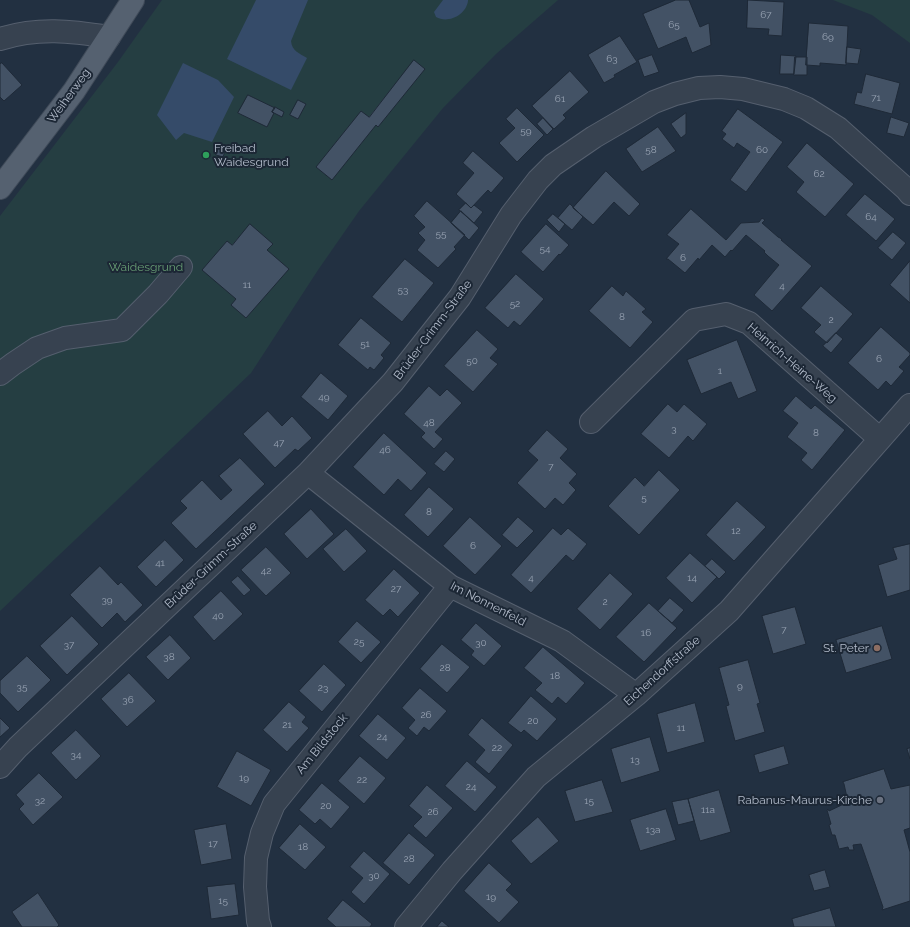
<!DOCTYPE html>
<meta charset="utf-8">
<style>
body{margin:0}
canvas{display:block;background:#223041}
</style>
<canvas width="910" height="927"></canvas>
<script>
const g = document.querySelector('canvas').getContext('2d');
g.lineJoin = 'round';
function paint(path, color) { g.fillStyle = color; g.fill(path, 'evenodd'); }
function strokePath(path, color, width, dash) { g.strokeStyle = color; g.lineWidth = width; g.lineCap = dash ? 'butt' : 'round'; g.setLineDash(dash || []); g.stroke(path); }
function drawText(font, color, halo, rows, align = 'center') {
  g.font = font + ' Raleway,sans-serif'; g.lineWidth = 4; g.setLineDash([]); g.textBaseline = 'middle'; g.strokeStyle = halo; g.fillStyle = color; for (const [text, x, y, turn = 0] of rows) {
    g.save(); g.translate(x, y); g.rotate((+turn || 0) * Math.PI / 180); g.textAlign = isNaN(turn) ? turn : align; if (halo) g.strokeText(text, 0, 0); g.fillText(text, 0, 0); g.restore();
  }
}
paint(new Path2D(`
 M162 0H558L496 54 443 108 359 211 318 270 251 373 0 611V216L118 62Z
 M833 0H910V43L872 15Z`), '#253e42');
paint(new Path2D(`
 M256 0H308L291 41C292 51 299 53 307 58L291 90 227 59Z
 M443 0H468V1C466 15 448 24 436 17L434 12Z
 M183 63 218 80 234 97 212 142 184 133 176 140 157 115Z`), '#354b69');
const building = new Path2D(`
 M676 0H689L700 27 709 23 711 45 692 53 686 37 658 49 643 14Z
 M748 0 784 2 782 36 768 35 769 29 747 28Z
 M809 23 848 26 846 65 820 63V66L806 65Z
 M620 36 637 62 614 75 615 77 604 83 588 55Z
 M847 47 861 49 858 64 846 63Z
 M652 55 659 72 644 77 638 60Z
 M781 55 796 56 794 74H780Z
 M795 57H807V75H794Z
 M414 60 425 69 378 127 376 125 332 180 316 167 361 111 369 117Z
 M2 63 22 85 4 101 0 97V64Z
 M570 71 589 92 563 115 566 118 554 129 532 106Z
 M866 74 900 83 892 114 854 104 857 92 861 93Z
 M248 95 275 108 272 112 274 113 267 127 238 113Z
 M298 100 306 104 298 119 290 115Z
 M275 107 284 112 282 117 272 112Z
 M517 108 544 135 517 162 499 143 515 128 506 119Z
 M738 109 783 142 746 192 730 180 750 152 737 143 734 148 722 139 726 134 722 131Z
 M686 113V134L681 138 671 124Z
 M891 117 909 123 904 137 887 133Z
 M543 118 553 129 547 135 537 124Z
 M658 127 676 151 642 172 626 149Z
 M220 143 227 146 223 157 216 155Z
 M807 143 854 184 825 217 796 192 804 182 787 167Z
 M473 151 504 178 491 193 488 190 471 208 456 194 474 173 463 163Z
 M606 171 640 204 629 216 614 202 593 225 573 208Z
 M865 194 895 219 876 241 846 215Z
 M427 201 465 235 454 247 456 249 438 268 417 250 425 240 418 233 425 227 414 216Z
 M466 203 471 208 474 205 483 212 474 223 459 210Z
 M570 204 583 217 572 230 558 218Z
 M691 209 726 240 741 223 759 222 762 218 765 220 762 223 778 237 782 239 781 240 812 266 772 311 754 295 779 265 768 256 764 252 765 251 746 235 732 251 731 250 725 257 712 245 699 260 698 258 685 273 668 259H666L679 244 667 235Z
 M461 211 479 228 469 240 451 223Z
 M553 214 565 224 559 232 547 220Z
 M250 224 273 244 267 250 289 269 246 318 231 305 236 299 202 270 227 241 232 245Z
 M546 224 569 245 560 255 559 254 543 272 521 252Z
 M893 232 906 243 892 260 878 248Z
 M405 259 434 283 402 322 372 297Z
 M910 261V303L890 285Z
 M516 274 544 299 520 326 514 321 508 328 485 308Z
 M612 286 623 296 626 291 646 309 642 312 653 322 630 348 589 311Z
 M821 286 853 314 827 343 814 332 821 325 801 308Z
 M361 318 391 343 381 355 384 358 374 370 370 367 368 370 338 345Z
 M881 327 910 353V355L899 367 904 371 891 386 886 381 878 390 848 363Z
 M477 330 498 349 490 358 498 364 473 392 444 366Z
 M836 333 843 339 831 353 823 346Z
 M737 340 757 391 738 399 731 382 701 394 687 360Z
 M321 373 348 396 328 420 301 397Z
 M429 386 440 396 447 389 462 403 435 432 443 439 434 449 421 437 425 433 404 414Z
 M796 396 811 409 815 405 845 430 812 470 801 460 807 453 787 437 798 423 783 411Z
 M668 404 677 412 684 404 707 424 693 441 688 436 669 458 641 434Z
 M268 411 282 426 292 416 312 438 298 451 295 449 275 468 243 434Z
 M547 430 568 449 560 458 577 474 569 483 576 490 563 505 555 498 545 509 517 483 538 460 528 451Z
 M384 433 427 473 411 491 398 479 384 495 353 467Z
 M446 451 455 459 444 472 434 464Z
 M240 458 265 484 196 549 171 523 187 508 180 501 202 480 221 500 232 490 219 476Z
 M659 470 680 490 639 535 608 506 635 477 644 486Z
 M429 487 454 509 428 537 404 515Z
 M737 501 766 527 734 561 706 535Z
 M311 509 334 534 307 559 284 534Z
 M470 517 502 546 475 575 443 546Z
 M518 517 534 531 517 548 502 535Z
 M553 528 561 535 568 528 587 544 573 561 566 555 531 593 511 575Z
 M346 529 367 551 344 572 323 549Z
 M165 540 184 560 156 587 137 567Z
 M910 544V590L887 597 878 565 897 559 893 548Z
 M266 547 291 573 266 596 241 570Z
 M690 553 717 577 692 603 666 578Z
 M712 559 726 572 719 579 705 566Z
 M100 566 118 585 121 582 143 605 125 622 117 613 102 628 70 595Z
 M394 569 420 593 398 617 390 609 383 616 365 600Z
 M610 573 633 594 600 630 577 609Z
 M238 576 251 590 244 596 231 582Z
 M221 591 243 614 214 641 193 617Z
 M670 598 684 610 672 623 658 611Z
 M649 603 677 628 644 662 616 637Z
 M795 607 806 644 773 654 762 616Z
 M72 616 99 644 67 675 40 646Z
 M357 621 381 642 361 663 338 642Z
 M476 623 502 646 484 666 471 655 474 651 461 640Z
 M882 626 892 659 846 673 836 640Z
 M170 635 191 658 168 680 146 657Z
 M442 644 470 667 447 693 420 669Z
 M543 647 585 683 566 704 558 697 552 704 535 690 542 683 524 668Z
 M27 656 51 680 18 712 0 693V681Z
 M748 660 760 703 757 704 765 732 735 741 726 706 729 705 719 668Z
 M324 664 346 685 322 712 299 691Z
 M129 673 156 701 127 727 101 699Z
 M420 688 447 711 429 731 424 727 417 736 408 728 415 720 402 708Z
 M531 696 557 719 537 741 524 730 521 733 508 723Z
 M289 702 306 717 302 722 309 728 287 752 263 730Z
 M695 703 705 742 667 753 657 714Z
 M378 714 406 738 387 760 359 736Z
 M0 718 10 728 0 737Z
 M482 718 513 745 489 774 475 762 485 750 468 735Z
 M76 730 101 756 76 780 51 753Z
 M650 737 660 771 621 783 611 749Z
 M784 746 789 764 759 773 754 755Z
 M910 748V759L907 749Z
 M237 751 271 770 251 806 217 787Z
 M360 756 386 778 364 804 338 781Z
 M467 761 497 787 475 812 445 786Z
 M884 769 891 789 910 785V828L904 830 910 852V901L882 910 883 907 861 844 853 845 854 850H849L848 847 839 849 835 835H832L829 825 831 824 827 810 828 809 829 811 848 802 844 784 843 782Z
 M39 773 63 797 33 825 19 809 24 804 16 795Z
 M602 780 613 812 575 822 565 791Z
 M322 783 350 807 331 829 320 819 315 824 299 810Z
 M427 785 453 808 426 838 413 826 422 817 409 806Z
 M719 790 731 832 700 841 688 799Z
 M688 799 694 821 678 825 672 802Z
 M666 809 676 840 640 851 630 820Z
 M538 817 559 841 531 864 511 841Z
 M226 824 232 859 201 865 194 830Z
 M300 824 326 847 305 870 279 848Z
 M409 833 435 855 409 885 383 863Z
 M364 851 390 874 364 904 351 892 363 878 350 867Z
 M489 863 512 884 506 890 519 902 499 923 464 891Z
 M825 870 830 887 814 891 809 875Z
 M235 884 239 915 211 919 207 887Z
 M38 893 59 925 57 927H22L12 912Z
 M343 900 372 924 370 927H336L327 919Z
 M830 908 836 927H794L792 919Z
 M442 921 449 927H437Z`);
paint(building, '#435265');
strokePath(building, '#1e2937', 1);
const minor = new Path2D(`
 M0 39C38 27 71 31 109 37
 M0 374 13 364 37 348 65 338 122 330 158 294 181 267
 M591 422 694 320 726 314 749 323 880 439
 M308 473 450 586 562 641 636 695
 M0 767 18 747 308 473 393 382 460 297 511 215 538 180 553 165 594 137 654 102 675 94 699 88 720 87 743 89 784 99 806 108 838 128 906 189 910 194
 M260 927 258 921 255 887 256 858 262 833 274 804 450 586
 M406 927 452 871 536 777 636 695 729 611 910 405`);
const major = new Path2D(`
 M0 188 74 91 133 0`);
strokePath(minor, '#555f6e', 24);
strokePath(major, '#404b59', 24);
strokePath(minor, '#374250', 22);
strokePath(major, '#556170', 22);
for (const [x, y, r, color] of [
 [206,155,4,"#2e9e5b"],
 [877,648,4,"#8d6e63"],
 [880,800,4,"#6b7280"]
]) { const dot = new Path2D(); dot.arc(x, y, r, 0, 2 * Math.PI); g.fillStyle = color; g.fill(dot); strokePath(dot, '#1c2735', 1.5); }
drawText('10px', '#97a2b2', null, [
 ["67",766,15],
 ["65",674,25],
 ["69",828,37],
 ["63",612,59],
 ["71",876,98],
 ["61",560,99],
 ["59",526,131],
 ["58",651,150],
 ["60",762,150],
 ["62",819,174],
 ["64",871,217],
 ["55",441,234],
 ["54",545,249],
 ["6",683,258],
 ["11",247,285],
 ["4",782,286],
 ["53",403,290],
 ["52",515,304],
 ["8",622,317],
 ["2",831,320],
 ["51",365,344],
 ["6",879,359],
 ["50",472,361],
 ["1",720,371],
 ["49",324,397],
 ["48",429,423],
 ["3",674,429],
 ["8",816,433],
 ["47",279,443],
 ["46",385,450],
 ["7",551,467],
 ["5",644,498],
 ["8",429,512],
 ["12",736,531],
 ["6",473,546],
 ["41",160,563],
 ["42",266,571],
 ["4",531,578],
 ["14",692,578],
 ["27",396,589],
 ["39",107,600],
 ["2",605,602],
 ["40",218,616],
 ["7",784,630],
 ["16",646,633],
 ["25",359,642],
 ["30",481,643],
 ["37",69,645],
 ["38",169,657],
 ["28",445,668],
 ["18",555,676],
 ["9",740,686],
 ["35",22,687],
 ["23",323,688],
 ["36",128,700],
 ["26",426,715],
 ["20",533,721],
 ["21",287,725],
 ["11",681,728],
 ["24",382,737],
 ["22",497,748],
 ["34",76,755],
 ["13",635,760],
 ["19",244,778],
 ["22",362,780],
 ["24",471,787],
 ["32",40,801],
 ["15",589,801],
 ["20",326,806],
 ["11a",708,810],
 ["26",433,812],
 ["13a",653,830],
 ["17",213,844],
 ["18",303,847],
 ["28",409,859],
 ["30",374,876],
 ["19",491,897],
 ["15",223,901]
]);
drawText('12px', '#b3bccb', '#1c2735', [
 ["Weiherweg",69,96,-54],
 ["Brüder-Grimm-Straße",433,330,-53],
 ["Heinrich-Heine-Weg",792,363,41],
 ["Brüder-Grimm-Straße",211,565,-43],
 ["Im Nonnenfeld",488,604,27],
 ["Eichendorffstraße",662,671,-42],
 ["Am Bildstock",322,744,-51]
]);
drawText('12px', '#b3bccb', '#1c2735', [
 ["Freibad",214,148,"left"],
 ["Waidesgrund",214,162,"left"],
 ["St. Peter",869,648],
 ["Rabanus-Maurus-Kirche",872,800]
], 'right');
drawText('12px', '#689e74', '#1c2735', [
 ["Waidesgrund",146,267]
]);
</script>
